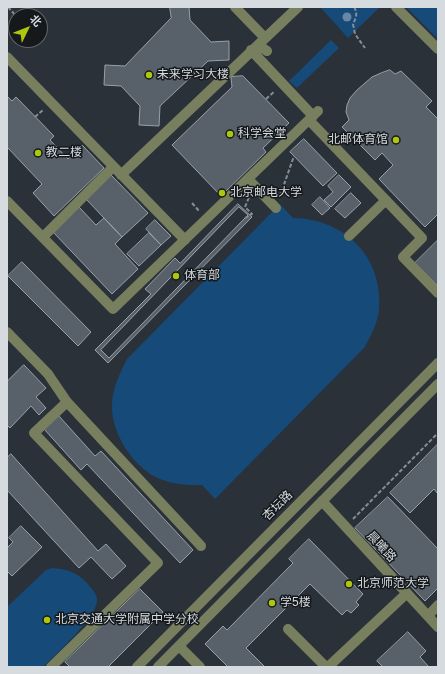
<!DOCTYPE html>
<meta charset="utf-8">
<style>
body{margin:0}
#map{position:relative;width:445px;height:674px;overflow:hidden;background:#2a3139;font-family:Arial,"Noto Sans SC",sans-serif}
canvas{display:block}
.frame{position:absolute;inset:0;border:8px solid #d6dbe0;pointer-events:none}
.north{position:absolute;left:8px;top:8px;width:40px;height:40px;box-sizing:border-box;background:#15191c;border:1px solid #62676a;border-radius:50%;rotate:47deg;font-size:11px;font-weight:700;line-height:16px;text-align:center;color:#d6dbe0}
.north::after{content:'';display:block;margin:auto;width:14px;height:18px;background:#aec60c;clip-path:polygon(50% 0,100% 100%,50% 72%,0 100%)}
</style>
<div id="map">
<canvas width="445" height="674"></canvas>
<div class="frame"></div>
<div class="north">北</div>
</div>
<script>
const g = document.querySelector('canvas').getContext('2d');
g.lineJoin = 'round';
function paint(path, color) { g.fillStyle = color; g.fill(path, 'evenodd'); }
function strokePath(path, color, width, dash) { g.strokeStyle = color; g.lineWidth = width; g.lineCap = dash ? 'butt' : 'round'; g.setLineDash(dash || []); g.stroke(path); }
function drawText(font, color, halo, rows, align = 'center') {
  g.font = font + ' Arial,"Noto Sans SC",sans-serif'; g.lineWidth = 3; g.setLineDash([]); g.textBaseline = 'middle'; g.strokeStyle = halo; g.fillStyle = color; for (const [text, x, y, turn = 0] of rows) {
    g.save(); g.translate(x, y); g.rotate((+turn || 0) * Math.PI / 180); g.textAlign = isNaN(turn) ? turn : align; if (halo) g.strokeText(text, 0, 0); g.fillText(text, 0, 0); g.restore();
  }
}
paint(new Path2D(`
 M320 7H379V8L348 38Z
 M406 7H438V39Z
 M331 40 339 48 297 88 289 81Z
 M280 204 293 218C345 219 384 257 379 311 377 324 371 336 364 348L215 499 202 485C188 485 176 485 163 480 135 471 111 434 112 405 112 389 120 373 127 359Z
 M52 568C66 569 77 572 87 583 91 588 96 592 97 599 99 616 55 655 43 667H7V607L46 570Z`), '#154a79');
const building = new Path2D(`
 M170 7H189L190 20 211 42 229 41V60L208 61 160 106 159 126 139 125 140 106 121 86 104 85 105 65 125 66 171 18Z
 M390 70 395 74 401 71 432 101 426 107 438 119V214L425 227 379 179 393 165 382 153 375 160 342 127 349 120 346 112 347 105 350 98 357 90 372 77 381 73Z
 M243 76 289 123 263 148 266 152 221 196 172 145 232 87 231 77Z
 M7 96 12 101 16 97 54 136 50 140 68 159 82 145 104 168 54 216 33 193 42 184 7 147Z
 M304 139 337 173 323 186 290 152Z
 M111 175 148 213 122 237 86 199Z
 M339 175 351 187 331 207 324 200 333 192 328 186Z
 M351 193 361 203 345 218 335 209Z
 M320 197 330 208 322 215 312 205Z
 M238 204 252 217 108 363 95 350 151 294 145 289 175 258 180 263Z
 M79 207 96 225 104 218 122 237 115 244 138 269 112 294 53 232Z
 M239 207 248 215 245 218 109 358 101 350Z
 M155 220 171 236 161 245 146 229Z
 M149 233 161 245 139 266 127 254Z
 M438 240V286L415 263Z
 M22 262 91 332 78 346 8 276Z
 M24 365 46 388 36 397 46 408 39 415 31 406 10 428 7 425V379L8 380Z
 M58 415 95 456 101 451 193 550 180 563 87 464 81 470 44 429Z
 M438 444V494L434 489 410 513 390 493Z
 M11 454 98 551 106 544 126 566 112 579 91 557 79 568 7 490V458Z
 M388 497 438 549V588L425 601 355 528Z
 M21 526 42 547 12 576 7 571V548L13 542 9 538Z
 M309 539 363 594 356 602 359 605 351 613 347 610 342 615 310 584 246 648 265 667H228L205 644 223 626 227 630 293 563 289 559Z
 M140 589 163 612 108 667H70L65 662Z
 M408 632 426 651 420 657 429 667H383L377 661Z`);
paint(building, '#586069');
strokePath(building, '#98a1aa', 1);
strokePath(new Path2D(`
 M8 7 16 16
 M354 7C358 13 356 18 353 24L355 34 365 48
 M266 99 275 91
 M35 117 43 110
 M280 196 294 156
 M192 203 200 212
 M245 218 252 214 245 207 250 195
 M7 276H8
 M353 519 438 433`), '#878d94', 2, [4, 2]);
strokePath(new Path2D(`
 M235 7 265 38
 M396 7 438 49
 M258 45 267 51
 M251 50 313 116
 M7 57 185 240
 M309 120 422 238 403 257 438 293
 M121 175 298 7
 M248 179 276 208
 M7 201 113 309 318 111
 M349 236 386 200
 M43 237 113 167
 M7 332 48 374 67 402 201 546
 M322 501 438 627
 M428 616 438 605
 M288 629 326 667
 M179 646 200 667
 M51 667 158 563 34 433 67 402
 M137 667 438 363
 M158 667 438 384
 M328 667 407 593`), '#787f5f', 10);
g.fillStyle = '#6986a3';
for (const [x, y] of [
 [347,17]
]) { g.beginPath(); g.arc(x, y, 4.5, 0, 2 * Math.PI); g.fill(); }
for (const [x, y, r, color] of [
 [149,75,4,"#aec60c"],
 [230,134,4,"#aec60c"],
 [396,140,4,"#aec60c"],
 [38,153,4,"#aec60c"],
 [222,193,4,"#aec60c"],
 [176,276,4,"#aec60c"],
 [349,584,4,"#aec60c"],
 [272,603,4,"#aec60c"],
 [47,620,4,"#aec60c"]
]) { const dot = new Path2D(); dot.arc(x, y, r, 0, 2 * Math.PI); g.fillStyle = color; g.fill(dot); strokePath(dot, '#15191c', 1.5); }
drawText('12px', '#d6dbe0', '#15191c', [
 ["未来学习大楼",157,75],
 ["科学会堂",238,134],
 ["北邮体育馆",388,140,"right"],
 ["教二楼",46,153],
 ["北京邮电大学",230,193],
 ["体育部",184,276],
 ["北京师范大学",357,584],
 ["学5楼",280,603],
 ["北京交通大学附属中学分校",55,620]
], 'left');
drawText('12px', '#d6dbe0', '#15191c', [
 ["杏坛路",278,506,-45],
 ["晨曦路",381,547,47]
]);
</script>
